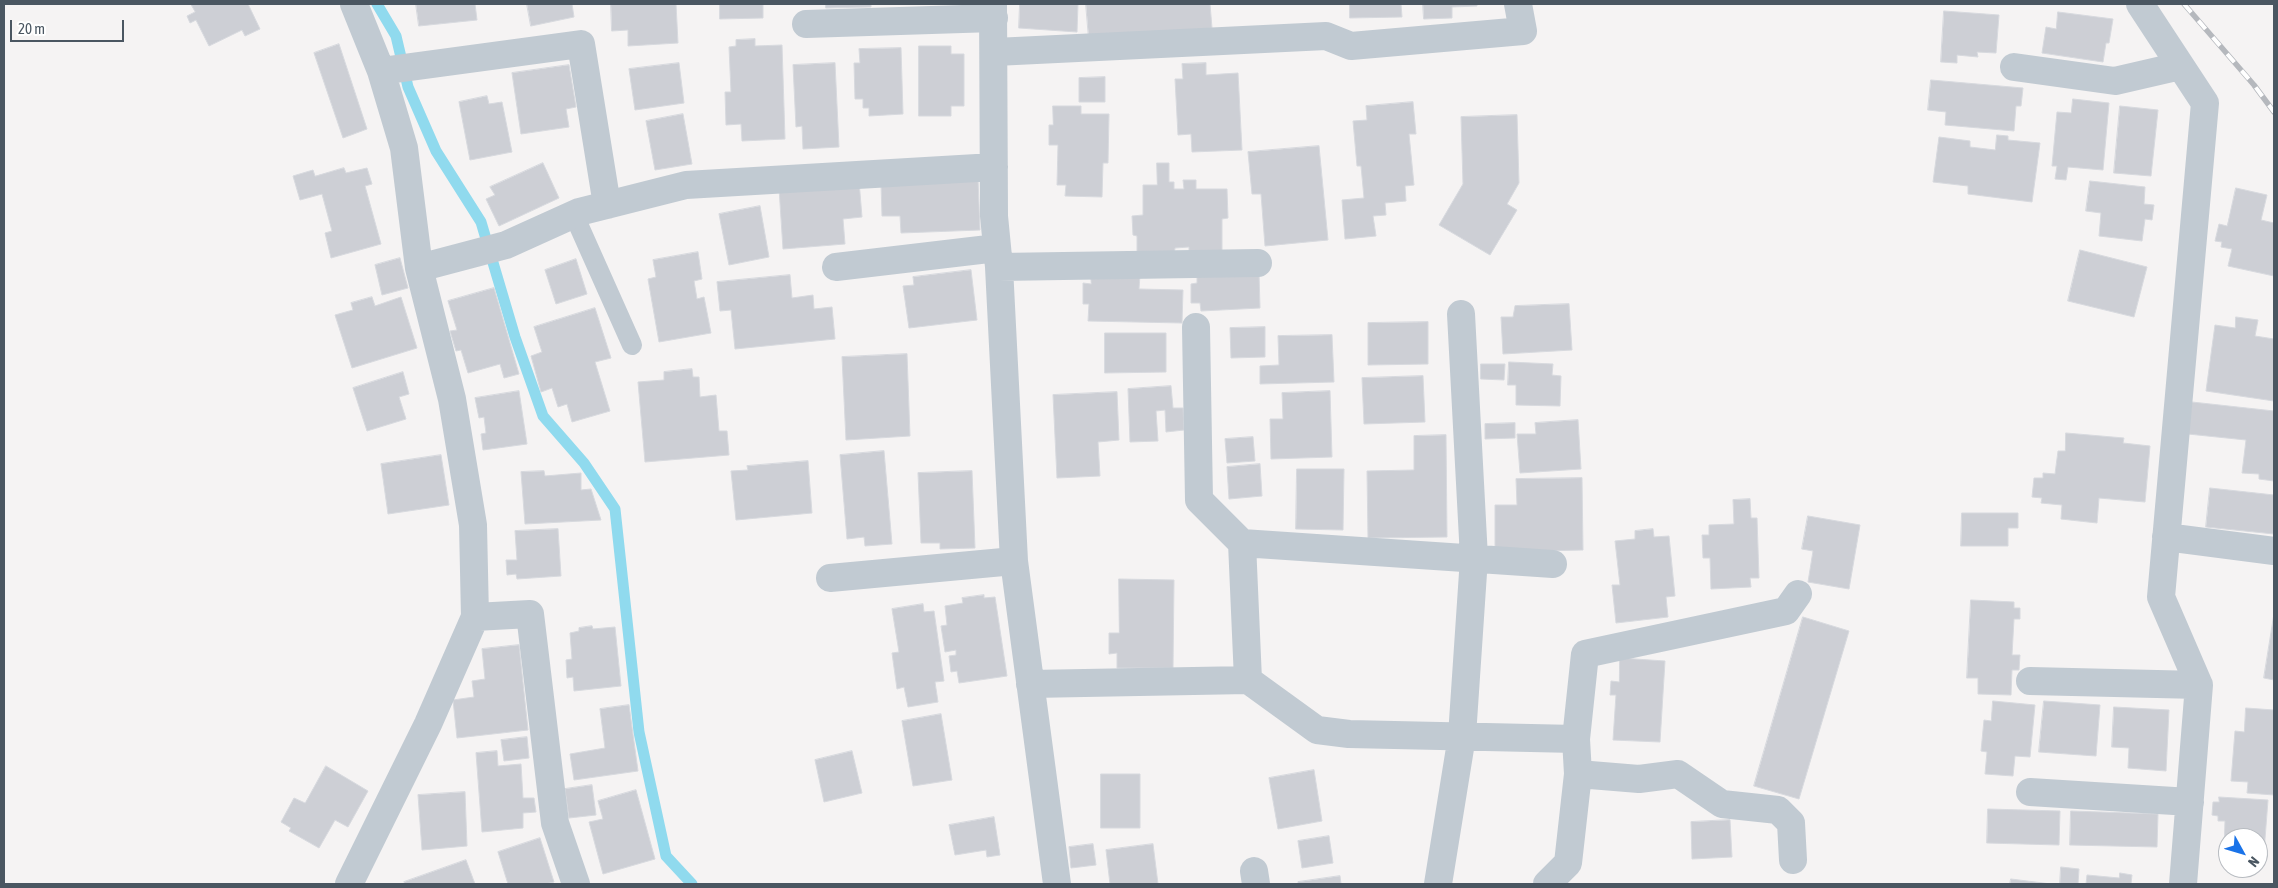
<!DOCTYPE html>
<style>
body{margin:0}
#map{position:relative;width:2278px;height:888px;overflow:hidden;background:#f5f3f3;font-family:"Asap Condensed",sans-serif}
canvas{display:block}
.frame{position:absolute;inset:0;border:5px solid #4a5661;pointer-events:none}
.north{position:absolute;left:2218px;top:828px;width:50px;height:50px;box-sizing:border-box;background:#fff;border:1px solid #b7bbc0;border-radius:50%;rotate:129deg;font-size:14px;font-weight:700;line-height:20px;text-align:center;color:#4a5661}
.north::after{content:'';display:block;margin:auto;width:18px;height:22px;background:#1a73e8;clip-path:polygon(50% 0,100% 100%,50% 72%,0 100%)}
.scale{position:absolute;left:10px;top:20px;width:114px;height:22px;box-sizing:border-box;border:2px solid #4a5661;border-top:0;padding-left:6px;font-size:15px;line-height:18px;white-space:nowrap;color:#4a5661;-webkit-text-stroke:4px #fff;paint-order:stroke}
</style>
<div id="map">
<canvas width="2278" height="888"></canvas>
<div class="frame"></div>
<div class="north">N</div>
<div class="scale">20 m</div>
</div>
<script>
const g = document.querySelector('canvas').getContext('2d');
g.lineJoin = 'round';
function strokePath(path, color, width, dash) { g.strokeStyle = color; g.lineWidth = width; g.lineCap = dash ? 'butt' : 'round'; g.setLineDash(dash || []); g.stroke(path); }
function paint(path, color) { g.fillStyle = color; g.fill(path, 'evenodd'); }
strokePath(new Path2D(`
 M377 4 396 36 408 87 436 151 481 222 515 337 543 416 584 463 615 509 639 732 666 856 692 884`), '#90daee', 11);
const building = new Path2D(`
 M191 4H248L260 29 245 36 242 30 209 46 196 20 190 23 187 16 195 12Z
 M416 4H475L477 20 419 26Z
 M527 4H572L574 17 531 26Z
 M611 4H676L678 43 628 46V30L612 31Z
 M720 4H763V18L720 19Z
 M826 4H871V7L826 8Z
 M1020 4H1078L1077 32 1019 28Z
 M1086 4H1210L1212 28 1089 39Z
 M1350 4H1401L1402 17 1350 18Z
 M1423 4H1477V6L1452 7V18L1424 19Z
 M1944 11 1999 15 1996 53 1977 52 1978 57 1957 55V63L1941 62Z
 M2058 12 2113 19 2109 43H2106L2103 62 2042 53 2046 27 2056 29Z
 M755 39V46L782 45 785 139 742 141 741 124 726 125 725 92H731L729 47 736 46V40Z
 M339 44 367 129 343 138 314 53Z
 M919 46H951V54H964V106H951V116H919Z
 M901 48 903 114 869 116V108H863V99H855L854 63H860L859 49Z
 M679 63 684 103 635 110 629 69Z
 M835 63 839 147 803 149 802 126 796 127 793 65Z
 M1206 63V75L1238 73 1242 150 1192 152 1191 134 1178 135 1175 79H1183L1182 64Z
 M569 65 576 107 566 109 569 127 521 134 512 73Z
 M1105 77V102H1079V78Z
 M1931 80 2023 88 2021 106H2016L2014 131 1945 125 1946 112 1928 110Z
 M487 96 489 104 502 102 512 152 470 160 459 102Z
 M2073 99 2109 103 2103 170 2068 167 2066 180 2055 179 2057 166H2052L2057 112 2071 113Z
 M1413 102 1416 134H1409L1414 185 1405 186 1406 201 1385 203 1386 215 1373 216 1376 236 1345 239 1342 200 1364 198 1361 166H1357L1353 121 1367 120 1366 106Z
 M1053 106H1081V114H1109L1108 163H1103L1102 197 1065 196 1066 185H1057L1058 145H1049V125H1053Z
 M2120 106 2158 110 2151 176 2114 173Z
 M683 114 692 164 655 170 646 121Z
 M1517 115 1519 183 1507 204 1517 210 1490 255 1439 225 1463 184 1461 117Z
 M1997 135 2008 136V140L2040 143 2032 202 1968 194V186L1933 182 1939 137 1970 141V147L1995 150Z
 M1319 146 1328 240 1265 246 1261 194H1252L1248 152Z
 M543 163 559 198 499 226 486 199 495 195 490 187Z
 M1157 163H1169V182H1174V189H1184L1183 180H1196V189H1227L1228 218 1222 219V255H1189V247L1175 248 1174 256 1137 257V236L1133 235 1132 216 1143 215V185H1157Z
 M344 168 346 173 367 168 372 184 365 186 381 244 331 258 325 233 332 231 322 194 300 200 293 176 313 170 315 176Z
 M978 179 980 230 901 233 900 216H882L881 183Z
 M859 181 862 217 843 219 845 244 783 249 779 188Z
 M2090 181 2145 187 2144 204 2154 205 2152 220 2145 219 2142 241 2099 236 2101 213 2086 211Z
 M2236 188 2267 195 2261 220 2274 223V276L2228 266 2232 249 2221 247 2222 242 2215 241 2219 224 2227 226Z
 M760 206 769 257 729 265 719 214Z
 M2080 250 2147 267 2134 317 2068 301Z
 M698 252 702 279 694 281 697 299 704 297 711 333 659 342 648 279 656 277 653 260Z
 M400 258 408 288 382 295 375 265Z
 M576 259 587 294 556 304 545 270Z
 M971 270 977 320 909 328 903 286 914 285 913 277Z
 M1259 273 1260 308 1201 311 1200 303H1191V284L1197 283V276Z
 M790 275 792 298 813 295 814 309 832 307 835 339 735 349 731 310 720 311 717 282Z
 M1091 275H1140L1139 289 1183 290 1182 323 1088 321 1089 304H1083V283L1091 284Z
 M494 288 519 374 504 378 500 364 468 373 461 350 456 351 450 331 457 330 448 301Z
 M372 297 375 306 401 297 417 348 352 368 335 315 353 310 351 303Z
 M1569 304 1572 350 1503 354 1501 317H1513L1515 306Z
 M595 308 611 358 595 362 610 411 572 422 567 404 558 407 552 388 541 392 531 356 542 352 534 327Z
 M2236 317 2258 320 2255 336 2274 339V401L2206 391 2215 325 2235 328Z
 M1428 322V364L1368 365V323Z
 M1265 327V357L1231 358 1230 328Z
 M1105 333H1166V372L1105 373Z
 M1332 335 1334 382 1260 384V366L1279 365 1278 336Z
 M907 354 910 436 846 440 842 357Z
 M1509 362 1553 364 1552 375 1561 376 1560 406 1516 405V385H1508Z
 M1481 364H1505L1504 380 1481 379Z
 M692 369 693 377H699L700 397 716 395 719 431H727L729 455 645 462 638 382 664 380V372Z
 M403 372 409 394 399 397 406 419 367 431 353 388Z
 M1423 376 1425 422 1364 424 1362 378Z
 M1171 386 1173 408H1183L1184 430 1166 432 1165 410 1156 411 1158 441 1130 442 1128 389Z
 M519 391 527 444 483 450 481 434 486 433 484 417 479 418 475 398Z
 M1330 391 1332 457 1271 459 1270 419H1283L1282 393Z
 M1117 392 1119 440 1098 442 1100 476 1057 478 1053 395Z
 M2192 402 2274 411V481L2259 479V474L2242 473 2246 440 2188 434Z
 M1578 420 1581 469 1520 473 1517 434H1536L1535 423Z
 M1515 423V438L1485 439V424Z
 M2066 433 2124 438 2123 443 2150 446 2145 502 2099 498 2097 523 2061 519 2062 505 2041 503 2042 498 2032 497 2034 478H2043V473L2055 474 2058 451H2065Z
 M1446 435 1447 537 1368 538 1367 471 1414 470V436Z
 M1253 437 1255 461 1227 463 1225 439Z
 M884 451 892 544 865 546 864 537 847 539 840 455Z
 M441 455 449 505 388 514 381 464Z
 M808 461 812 513 736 520 731 471 748 470 747 466Z
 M1260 464 1262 496 1229 499 1227 467Z
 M1297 469H1344L1343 530 1296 529Z
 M544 471 545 476 581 473V490L591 489 601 520 525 524 521 472Z
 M972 471 975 548 940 549V543H921L918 473Z
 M1582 478 1583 550 1495 552V505H1517L1516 479Z
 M2210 488 2274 495V534L2206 527Z
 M1750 499 1751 518H1757L1759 578H1750L1751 587 1711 589 1710 558H1703L1702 535H1709V525L1734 524 1733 500Z
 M1962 513H2018V528H2008V546H1961Z
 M1808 516 1860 525 1849 589 1808 582 1813 551 1802 549Z
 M558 529 561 576 517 579 516 574 507 575 506 560H517L515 531Z
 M1653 529 1654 537 1669 536 1675 596 1666 597 1668 617 1616 623 1612 585H1620L1615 541 1635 539V531Z
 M1119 579 1174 580 1173 668H1117V653L1109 654V633H1119Z
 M984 595V598L995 597 1007 676 959 683 957 671 951 672 949 656 956 655V650L945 652 941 626 947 625 945 606 963 603 962 598Z
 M1971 600 2014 602V608H2020V619H2014L2012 655H2020L2019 670H2012L2011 695 1978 694V678H1967Z
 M923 604 924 612 934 611 944 681 935 682 938 702 908 707 904 687 897 689 892 653 899 652 892 609Z
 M2274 614V680L2264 678Z
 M1803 617 1849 631 1799 799 1754 786Z
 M592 626 593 629 615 627 621 686 574 691 573 677 567 678 566 660 572 659 570 633 579 631V628Z
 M519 645 528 730 457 738 453 700 474 697 472 681 485 679 482 649Z
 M1620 658 1665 661 1660 742 1613 740 1616 695H1610L1611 681 1619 682Z
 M1993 701 2035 705 2030 757 2015 756 2013 776 1985 774 1987 752 1981 751 1984 720 1991 721Z
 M2044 701 2100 705 2096 756 2039 752Z
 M629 705 638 771 574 780 570 754 605 748 600 709Z
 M2114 707 2169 710 2166 771 2128 768 2129 748 2112 747Z
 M2246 708 2274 710V795L2247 793 2248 782 2231 781 2235 731 2244 732Z
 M941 714 952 780 913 786 902 721Z
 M527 737 529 758 504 761 501 740Z
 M497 751 498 766 521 764 523 798H534L536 812 523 813V828L482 832 476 753Z
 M852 751 862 793 824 802 815 760Z
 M326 766 368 791 348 827 335 820 319 848 289 831 291 828 281 822 294 798 305 803Z
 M1314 770 1322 821 1278 829 1269 778Z
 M1101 774H1140V828H1101Z
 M592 785 596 815 569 818 565 789Z
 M636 790 655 859 603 874 589 822 603 819 598 801Z
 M465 792 467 846 422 850 418 795Z
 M2219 797 2268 800 2264 852 2258 851V838H2228V849H2224L2225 821H2218V816L2212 815 2213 802H2219Z
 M1988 809 2060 811 2059 845 1987 843Z
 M2071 811 2158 814 2157 847 2070 845Z
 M994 817 1000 855 987 857 986 850 955 855 949 825Z
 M1730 820 1732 857 1692 859 1691 822Z
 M1329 836 1333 863 1302 868 1298 841Z
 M540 838 554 882 545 884H508L498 852Z
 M1093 844 1096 865 1071 868 1069 847Z
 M1153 844 1158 884H1110L1106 850Z
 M466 860 475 884H405L404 882Z
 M2061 867 2079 869 2078 884H2060Z
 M2120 873 2132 875 2131 884H2086L2087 875 2119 878Z
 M1340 876 1341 884H1298V882Z
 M2011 879 2051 884H2010Z`);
paint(building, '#cdcfd5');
strokePath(building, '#d7d9de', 1);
strokePath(new Path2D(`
 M574 215 632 345`), '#c1cad2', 20);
strokePath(new Path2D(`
 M993 4 994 216 999 267 1014 561 1057 884
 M2140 4 2205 103 2161 597 2199 685 2183 884
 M806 24 994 18
 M995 52 1326 36 1351 46 1523 31 1518 4
 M2014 67 2115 81 2180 66
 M381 71 581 44 607 205
 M836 267 997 248
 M999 267 1258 263
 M419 268 506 245 579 212 686 185 994 167
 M1196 327 1199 500 1242 543
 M2166 537 2274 551
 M830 578 1014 561
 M475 617 530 614 555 823 576 884
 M1248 680 1242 543 1553 564
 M2030 681 2199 685
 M1030 684 1248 680 1317 730 1349 734 1576 739
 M1578 774 1639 779 1678 774 1722 804 1778 810 1791 823 1793 860
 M2030 792 2190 802
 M1254 871 1256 884
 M349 884 428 724 475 617 473 525 452 399 419 268 404 148 381 71 354 4
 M1438 884 1462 736 1474 558 1461 314
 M1547 884 1568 863 1578 774 1576 739 1585 654 1786 611 1798 594`), '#c1cad2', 28);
const rail = new Path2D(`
 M2184 4 2254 85 2274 112`);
strokePath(rail, '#b5b8bd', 5.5);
strokePath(rail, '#fff', 4, [11]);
</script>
